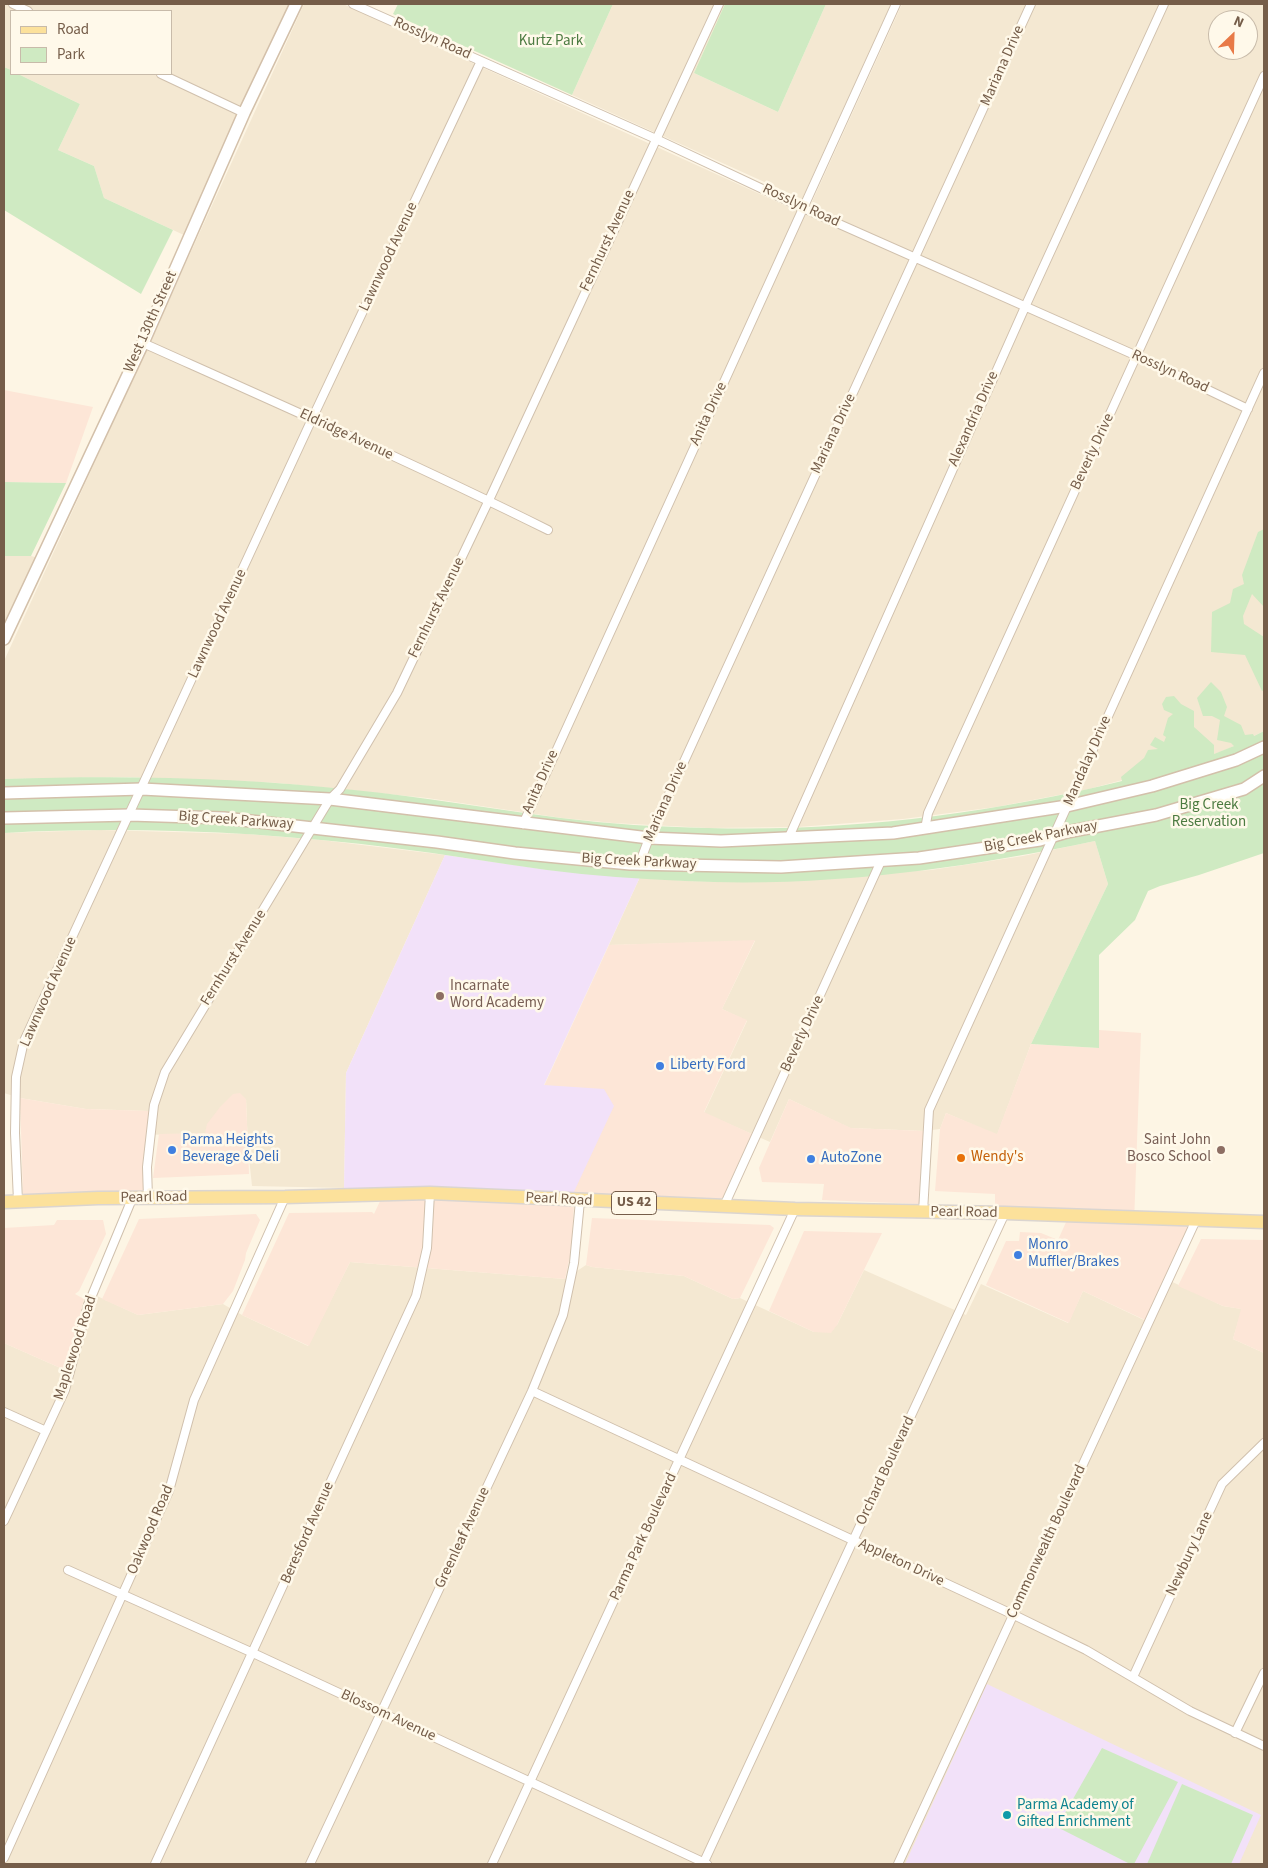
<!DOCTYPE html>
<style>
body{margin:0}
#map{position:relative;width:1268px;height:1868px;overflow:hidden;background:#fdf5e4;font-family:"Source Sans 3",sans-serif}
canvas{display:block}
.frame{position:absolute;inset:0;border:5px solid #755d49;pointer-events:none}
.legend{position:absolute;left:10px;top:10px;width:162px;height:65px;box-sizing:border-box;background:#fff9ea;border:1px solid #c8bbaa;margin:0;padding:6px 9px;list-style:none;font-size:15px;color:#755d49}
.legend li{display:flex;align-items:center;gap:10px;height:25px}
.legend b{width:25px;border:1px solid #c8bbaa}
.north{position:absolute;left:1208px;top:10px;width:50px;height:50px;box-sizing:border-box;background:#fff9ea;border:1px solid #c8bbaa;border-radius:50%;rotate:24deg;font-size:14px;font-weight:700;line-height:20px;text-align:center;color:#755d49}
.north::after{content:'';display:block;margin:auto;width:18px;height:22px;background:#e87a47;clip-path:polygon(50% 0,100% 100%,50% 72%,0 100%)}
</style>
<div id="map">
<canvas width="1268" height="1868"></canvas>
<div class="frame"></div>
<ul class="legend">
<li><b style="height:6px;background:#fce19b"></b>Road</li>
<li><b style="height:14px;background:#cfeac2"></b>Park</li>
</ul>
<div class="north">N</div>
</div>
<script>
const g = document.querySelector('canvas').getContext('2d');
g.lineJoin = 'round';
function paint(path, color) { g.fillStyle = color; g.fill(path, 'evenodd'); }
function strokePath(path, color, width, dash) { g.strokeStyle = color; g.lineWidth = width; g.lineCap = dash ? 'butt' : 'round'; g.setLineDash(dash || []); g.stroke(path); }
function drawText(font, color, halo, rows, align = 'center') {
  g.font = font + ' "Source Sans 3",sans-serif'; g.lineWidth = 5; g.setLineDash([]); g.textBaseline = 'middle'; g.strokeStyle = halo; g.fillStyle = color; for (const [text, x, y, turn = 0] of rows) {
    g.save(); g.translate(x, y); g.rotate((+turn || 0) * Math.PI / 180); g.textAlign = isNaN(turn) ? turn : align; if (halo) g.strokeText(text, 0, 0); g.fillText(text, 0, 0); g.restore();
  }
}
paint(new Path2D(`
 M4 4H294L186 236 104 198 94 166 58 150 80 104 18 74H171V11H11V70L4 67Z
 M304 4H343L806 215 902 4H1264V731L1230 748 1202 759 1085 790 996 807 903 819 798 827 708 828 613 823 562 818 427 798 278 783 129 777 4 779V661ZM1218 20H1248V50H1218Z
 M613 4H725L694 73 778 112 826 4H891L802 199 572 95Z
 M4 556H31L39 558 4 637Z
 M100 830 247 834 321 840 445 855 346 1073 344 1188 252 1186 248 1148 246 1099 206 1133 146 1135 148 1111 86 1109 20 1098 4 1093V833Z
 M1095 841 1108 884 1031 1044 997 1135 946 1113 940 1129 924 1131 850 1128 789 1099 770 1142 704 1113 747 1021 722 1009 755 941 609 945 640 877 687 881 735 882 931 870 1023 856Z
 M350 1262 565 1279 586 1265 592 1267 684 1276 733 1299 740 1298 814 1332 837 1325 864 1270 966 1315 981 1284 1068 1323 1083 1291 1144 1320 1164 1278 1223 1306 1242 1309 1233 1339 1264 1353V1864H4V1343L65 1370 84 1299 94 1305 97 1296 138 1315 223 1304 242 1315 308 1346Z`), '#f4e8d2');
paint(new Path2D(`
 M4 390 93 407 66 483 4 482Z
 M755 940 722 1009 747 1020 704 1112 752 1134 721 1201 572 1196 544 1086 609 945Z
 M1099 1030 1141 1033 1134 1223 1189 1225 1145 1320 1083 1291 1069 1323 986 1285 1006 1241H1019L1020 1232 1041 1233 1058 1240 1071 1211 995 1208V1194L935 1191 940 1129 946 1113 997 1134 1031 1044 1098 1048Z
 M240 1093 246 1099 249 1174 153 1178 159 1134 205 1133 207 1124 220 1107 233 1094Z
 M20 1098 86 1109 149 1111 143 1163V1193L23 1195Z
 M789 1099 851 1128 924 1131 920 1204 822 1200 824 1184 762 1182 759 1168Z
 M439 1198 574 1205 571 1252 565 1279 350 1262 309 1346 242 1315 289 1213 372 1212 374 1214 381 1199Z
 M256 1214 260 1220 246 1253 245 1260 233 1291 223 1304 138 1315 102 1299 139 1219Z
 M592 1218 770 1225 774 1228 740 1298 733 1299 684 1276 592 1267 586 1265Z
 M57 1220H103L106 1234 79 1291 75 1294 84 1299 65 1370 4 1343V1228L54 1225Z
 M804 1231 882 1233 837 1325 831 1333 814 1332 769 1311Z
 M1201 1239 1264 1240V1353L1233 1339 1241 1309 1223 1306 1178 1286Z`), '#fde6d7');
paint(new Path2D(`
 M445 855 549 870 640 877 544 1085 604 1089 614 1106 572 1196 431 1188H344L346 1073Z
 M987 1684 1261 1815 1239 1864H905Z`), '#f2e1f9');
paint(new Path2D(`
 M398 4H613L572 95 393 14Z
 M725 4H826L778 112 694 73Z
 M4 67 11 70V74H18L80 104 58 150 94 166 104 198 173 230 141 294 4 210Z
 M4 482 66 483 31 556H4Z
 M1264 529V607L1252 594 1243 616 1244 624 1264 637V690L1262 691 1245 655 1211 652 1212 612 1230 603 1233 589 1244 584 1242 575 1258 532Z
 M1211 682 1221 692 1227 707 1224 716 1241 725 1245 735 1253 734 1254 736 1264 731V853L1199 875 1160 886 1148 891 1135 920 1099 955V1048L1031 1044 1108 884 1095 841C961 869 822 888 685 881 639 879 593 876 547 870 496 863 445 854 394 848 265 832 134 826 4 833V779C120 775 238 777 354 790 423 797 492 809 561 818 609 824 659 827 708 828 846 832 988 814 1122 781L1121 777 1144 758 1148 750 1158 749 1150 745 1155 737 1164 742 1166 737 1163 735 1168 718 1173 714 1164 710 1162 704 1166 697 1174 696 1181 704 1194 711V727L1214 745V754L1234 746 1231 743 1217 740 1220 720 1212 716H1203L1197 698Z
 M1102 1748 1178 1782 1134 1864H1130L1057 1827Z
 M1182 1784 1253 1815 1231 1864H1147Z`), '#cfeac2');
const street = new Path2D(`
 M13 4 28 11
 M353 4 656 139 803 208 1137 356 1248 409
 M161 74 244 113
 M143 343C279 404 415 464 548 530
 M523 824 896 4
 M925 829 928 813 1264 76
 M789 837 1025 307 1164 4
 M639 865 649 838 1031 4
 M148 1198 147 1167 154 1105 165 1072 322 812 330 799 340 789 397 693 489 500 719 4
 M18 1201 15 1133 16 1077 24 1041 312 419 481 61
 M724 1206 881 861
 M923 1212 929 1110 1264 373
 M532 1391 1014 1615 1086 1650 1190 1711 1264 1746
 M4 1412 46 1431
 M4 1521 65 1390 88 1305 132 1199
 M68 1570 253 1653 707 1864
 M1133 1677 1222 1484 1264 1443
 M1235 1733 1264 1673
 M4 1858 169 1491 194 1400 285 1197
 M155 1864 416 1296 427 1248 430 1193
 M310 1864 532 1391 563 1315 574 1263 580 1201
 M492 1864 795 1209
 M703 1864 1005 1213
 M898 1864 1196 1220`);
const secondary = new Path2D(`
 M4 639 143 343 244 113 296 4
 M4 793 142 789 330 799 649 838 721 841 893 833 1067 806 1152 786 1236 760 1264 747
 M4 818 130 815 224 818 437 842 515 853 630 864 781 867 919 858 1040 840 1067 832 1156 815 1244 789 1264 776`);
const primary = new Path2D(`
 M4 1202 98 1198 285 1197 430 1193 795 1209 1005 1213 1264 1222`);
strokePath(street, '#d0c0ad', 10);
strokePath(secondary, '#d3c0aa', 14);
strokePath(primary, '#dbd5d0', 15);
strokePath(street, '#fff', 8);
strokePath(secondary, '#fff', 11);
strokePath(primary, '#fce19b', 12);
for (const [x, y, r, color] of [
 [440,996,5,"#8d6e63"],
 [660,1066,5,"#3f7fe0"],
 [172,1150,5,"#3f7fe0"],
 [1221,1150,5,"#8d6e63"],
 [961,1158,5,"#e8710a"],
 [811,1159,5,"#3f7fe0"],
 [1018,1255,5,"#3f7fe0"],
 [1007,1815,5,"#0f9aa8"]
]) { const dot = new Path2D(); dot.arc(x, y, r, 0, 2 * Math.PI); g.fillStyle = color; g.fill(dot); strokePath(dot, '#fff9ea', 2); }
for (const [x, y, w] of [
 [634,1203,45]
]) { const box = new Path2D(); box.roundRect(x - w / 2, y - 11.5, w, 23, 4); g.fillStyle = '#fff9ea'; g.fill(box); strokePath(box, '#755d49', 1); }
drawText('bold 14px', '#755d49', null, [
 ["US 42",634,1203]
]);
drawText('15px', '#755d49', '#fff9ea', [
 ["Rosslyn Road",432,39,24],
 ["Mariana Drive",1003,66,-66],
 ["Rosslyn Road",801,206,25],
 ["Fernhurst Avenue",608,241,-65],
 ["Lawnwood Avenue",389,257,-65],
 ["West 130th Street",151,322,-66],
 ["Rosslyn Road",1170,372,25],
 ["Anita Drive",709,414,-65],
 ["Alexandria Drive",974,419,-66],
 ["Mariana Drive",834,434,-65],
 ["Eldridge Avenue",346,435,25],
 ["Beverly Drive",1093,452,-65],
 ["Fernhurst Avenue",437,608,-64],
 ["Lawnwood Avenue",218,624,-65],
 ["Mandalay Drive",1088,761,-66],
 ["Anita Drive",541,782,-66],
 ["Mariana Drive",666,802,-66],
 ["Big Creek Parkway",236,821,4],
 ["Big Creek Parkway",1041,837,-11],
 ["Big Creek Parkway",639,862,3],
 ["Fernhurst Avenue",234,958,-58],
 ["Lawnwood Avenue",49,992,-66],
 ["Beverly Drive",803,1034,-65],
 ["Pearl Road",154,1198,-1],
 ["Pearl Road",559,1200,3],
 ["Pearl Road",964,1213,1],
 ["Maplewood Road",76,1348,-72],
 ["Orchard Boulevard",886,1471,-65],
 ["Oakwood Road",151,1530,-67],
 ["Beresford Avenue",308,1533,-66],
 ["Parma Park Boulevard",644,1537,-65],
 ["Greenleaf Avenue",463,1538,-65],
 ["Commonwealth Boulevard",1047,1542,-65],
 ["Newbury Lane",1190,1554,-65],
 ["Appleton Drive",901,1563,25],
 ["Blossom Avenue",388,1716,25]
]);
drawText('15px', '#4c7b41', '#fff9ea', [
 ["Kurtz Park",551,42],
 ["Big Creek",1209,806],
 ["Reservation",1209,823]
]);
drawText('15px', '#785e54', '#fff9ea', [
 ["Incarnate",450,987],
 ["Word Academy",450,1004],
 ["Saint John",1211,1141,"right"],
 ["Bosco School",1211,1158,"right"]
], 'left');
drawText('15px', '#366cbe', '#fff9ea', [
 ["Liberty Ford",670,1066],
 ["Parma Heights",182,1141],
 ["Beverage & Deli",182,1158],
 ["AutoZone",821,1159],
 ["Monro",1028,1246],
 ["Muffler/Brakes",1028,1263]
], 'left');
drawText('15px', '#c56008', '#fff9ea', [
 ["Wendy's",971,1158]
], 'left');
drawText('15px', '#0d838f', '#fff9ea', [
 ["Parma Academy of",1017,1806],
 ["Gifted Enrichment",1017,1823]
], 'left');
</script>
